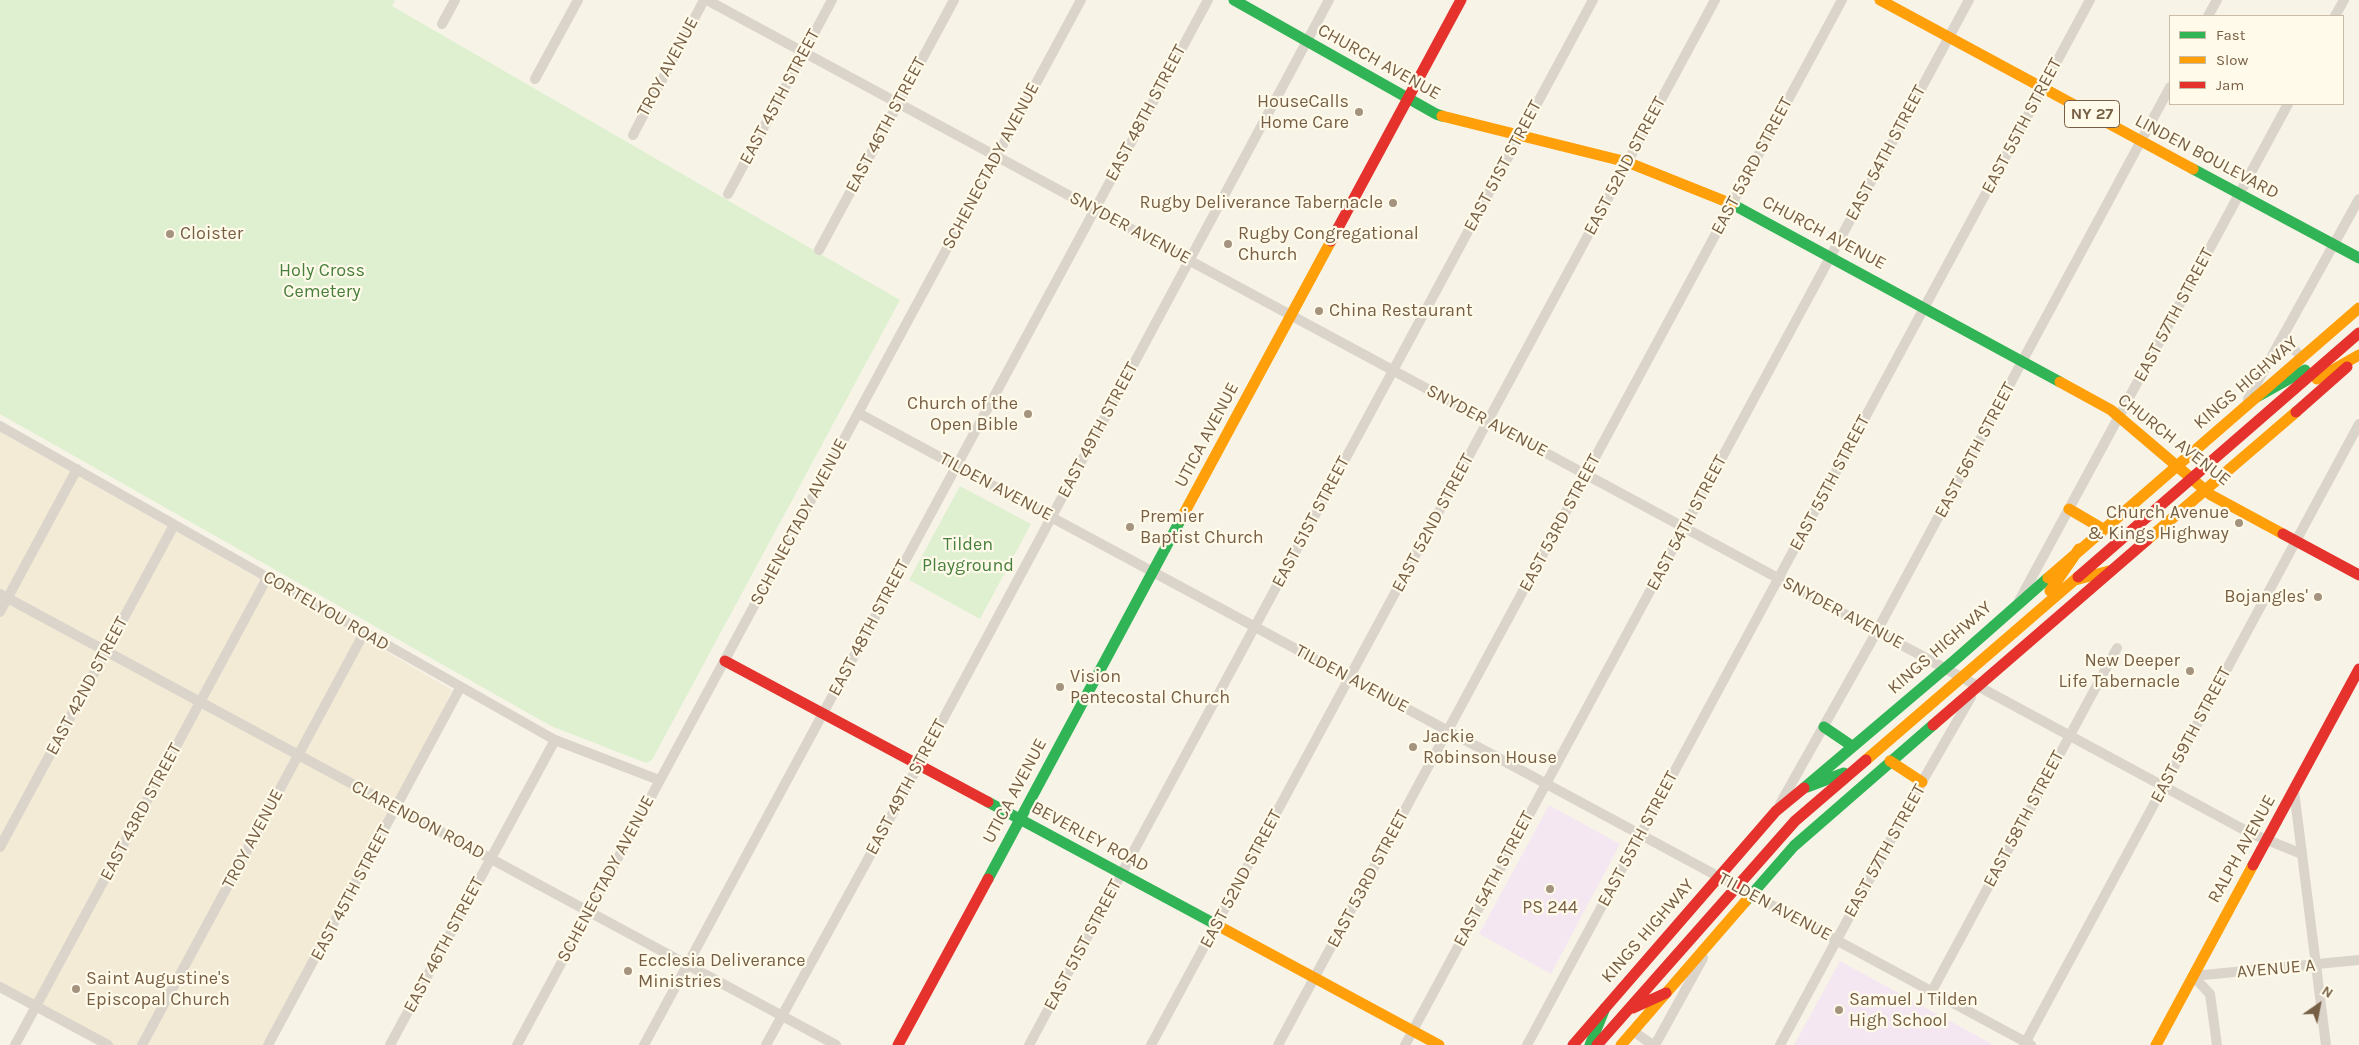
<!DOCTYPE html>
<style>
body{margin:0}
#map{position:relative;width:2359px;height:1045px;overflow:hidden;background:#f7f4e7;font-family:Karla,sans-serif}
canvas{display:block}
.legend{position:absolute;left:2169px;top:15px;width:175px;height:90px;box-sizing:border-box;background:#fffae9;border:1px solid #c9bca7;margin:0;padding:6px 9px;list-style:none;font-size:15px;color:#775f45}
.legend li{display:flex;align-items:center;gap:10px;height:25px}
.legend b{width:25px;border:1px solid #c9bca7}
.north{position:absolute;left:2294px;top:980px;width:50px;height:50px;-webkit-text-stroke:4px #fffae9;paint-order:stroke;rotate:33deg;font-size:14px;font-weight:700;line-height:20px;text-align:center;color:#775f45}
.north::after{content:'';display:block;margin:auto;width:18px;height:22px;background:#775f45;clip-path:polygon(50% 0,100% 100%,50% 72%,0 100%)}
</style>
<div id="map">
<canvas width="2359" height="1045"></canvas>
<ul class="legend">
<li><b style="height:6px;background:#30b455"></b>Fast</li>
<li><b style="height:6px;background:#ff9f0a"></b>Slow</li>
<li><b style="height:6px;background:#e5322d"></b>Jam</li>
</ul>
<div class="north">N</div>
</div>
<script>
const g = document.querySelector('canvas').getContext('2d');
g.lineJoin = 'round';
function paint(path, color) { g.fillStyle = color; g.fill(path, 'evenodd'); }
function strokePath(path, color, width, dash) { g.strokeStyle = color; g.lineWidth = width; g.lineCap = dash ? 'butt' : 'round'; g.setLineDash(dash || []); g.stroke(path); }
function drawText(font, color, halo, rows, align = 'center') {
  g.font = font + ' Karla,sans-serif'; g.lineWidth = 4.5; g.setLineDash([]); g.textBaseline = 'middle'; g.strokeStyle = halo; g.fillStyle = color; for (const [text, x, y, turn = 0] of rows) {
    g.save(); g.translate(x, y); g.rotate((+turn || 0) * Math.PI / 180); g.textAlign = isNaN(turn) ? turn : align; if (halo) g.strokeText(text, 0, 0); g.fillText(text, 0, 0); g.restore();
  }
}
paint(new Path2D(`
 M0 432 362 637 452 690 397 808 268 1045H108L0 987Z`), '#f3ebd6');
paint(new Path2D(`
 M1549 805 1620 844 1551 974 1479 934Z
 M1840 961 1994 1045H1794Z`), '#f5e7f1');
paint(new Path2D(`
 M0 0H395L392 6 900 300 652 760 646 763 551 726 0 414Z
 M960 486 1031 524 980 619 909 580Z`), '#def0d0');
strokePath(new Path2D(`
 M707 0 2250 833 2302 854 2326 1045
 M2208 16 2217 0
 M2335 16 2344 0
 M442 24 455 0
 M535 79 578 0
 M633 135 704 0
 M728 194 832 0
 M819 250 954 0
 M2283 337 2302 358
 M2248 399 2359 199
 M858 413 2031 1045
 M0 426 555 740 659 780
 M0 594 836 1045
 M2019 601 2288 104
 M0 612 77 469
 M2294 791 2302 854
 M1780 804 1871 642 2170 87
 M0 847 174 525
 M2193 976 2359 960
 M2193 976 2210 994 2217 1045
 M0 987 108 1045
 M1932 991 2117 648
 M1633 1031 1653 1045
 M15 1045 267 578
 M142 1045 364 633
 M268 1045 460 688
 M390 1045 555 740
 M517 1045 1081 0
 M644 1045 1208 0
 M766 1045 867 861 1329 0
 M1029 1045 1593 0
 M1151 1045 1715 0
 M1278 1045 1842 0
 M1405 1045 1969 0
 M1527 1045 2090 0
 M1655 1045 1703 958
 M1780 1045 1922 782 1971 697
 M2024 1045 2359 424`), '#dbd4cb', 10);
strokePath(new Path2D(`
 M1234 0 1436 114 1442 116
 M2193 169 2359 258
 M1732 204 2060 382
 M2255 398 2305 370
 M1824 727 1852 746
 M1807 787 1844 773
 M1804 788 1955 660 2048 578
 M988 802 1215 924
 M988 879 1181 519
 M1745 902 1794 846 1933 725
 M1590 1045 1605 1008`), '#30b455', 11);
strokePath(new Path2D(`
 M1880 0 2193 169
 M1442 116 1627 162 1732 204
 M2317 379 2359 355
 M2060 382 2111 410 2211 495 2283 534
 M2069 509 2103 529
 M1181 519 1331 241
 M2147 540 2296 412
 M2048 578 2359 308
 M2075 580 2109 571
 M2050 591 2079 549
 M1866 760 2078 577
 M1890 761 1922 782
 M1215 924 1439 1045
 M1621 1045 1745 902
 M2156 1045 2253 865`), '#ff9f0a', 11);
strokePath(new Path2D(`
 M1331 241 1461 0
 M2296 412 2347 367
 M2283 534 2359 575
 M2078 577 2359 333
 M725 661 988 802
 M1933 725 2147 540
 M2253 865 2359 669
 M1633 1008 1666 993
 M898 1045 988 879
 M1573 1045 1776 811 1804 788
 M1597 1045 1795 821 1866 760`), '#e5322d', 11);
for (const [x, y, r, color] of [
 [1359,112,5,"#a4937e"],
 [1393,203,5,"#a4937e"],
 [170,234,5,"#a4937e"],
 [1228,244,5,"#a4937e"],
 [1319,311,5,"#a4937e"],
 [1028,414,5,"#a4937e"],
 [2239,523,5,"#a4937e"],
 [1130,527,5,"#a4937e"],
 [2318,597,5,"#a4937e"],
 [2190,671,5,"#a4937e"],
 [1060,687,5,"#a4937e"],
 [1413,747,5,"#a4937e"],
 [1550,889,5,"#a4937e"],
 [628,971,5,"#a4937e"],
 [76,989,5,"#a4937e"],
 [1839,1010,5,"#a4937e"]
]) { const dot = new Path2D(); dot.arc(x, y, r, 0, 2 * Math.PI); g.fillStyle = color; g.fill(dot); strokePath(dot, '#fffae9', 2); }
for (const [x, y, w] of [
 [2092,114,55]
]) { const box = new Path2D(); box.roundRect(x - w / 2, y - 13.5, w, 27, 4); g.fillStyle = '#fffae9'; g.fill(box); strokePath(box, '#775f45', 1); }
drawText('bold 16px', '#775f45', null, [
 ["NY 27",2092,114]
]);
drawText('18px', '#775f45', '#fffae9', [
 ["CHURCH AVENUE",1379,62,29],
 ["TROY AVENUE",668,67,-62],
 ["EAST 45TH STREET",780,97,-62],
 ["EAST 48TH STREET",1146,113,-62],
 ["EAST 46TH STREET",886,125,-62],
 ["EAST 55TH STREET",2022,126,-62],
 ["EAST 54TH STREET",1886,153,-62],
 ["LINDEN BOULEVARD",2207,157,28],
 ["SCHENECTADY AVENUE",991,166,-62],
 ["EAST 51ST STREET",1503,166,-62],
 ["EAST 52ND STREET",1625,166,-62],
 ["EAST 53RD STREET",1752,166,-62],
 ["SNYDER AVENUE",1130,228,28],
 ["CHURCH AVENUE",1824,233,28],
 ["EAST 57TH STREET",2174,315,-62],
 ["KINGS HIGHWAY",2246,383,-41],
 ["SNYDER AVENUE",1487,421,28],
 ["EAST 49TH STREET",1098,430,-62],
 ["UTICA AVENUE",1207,435,-62],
 ["CHURCH AVENUE",2174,440,38],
 ["EAST 56TH STREET",1975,450,-62],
 ["EAST 55TH STREET",1830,483,-62],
 ["TILDEN AVENUE",996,487,28],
 ["SCHENECTADY AVENUE",799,522,-62],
 ["EAST 51ST STREET",1311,522,-62],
 ["EAST 52ND STREET",1433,523,-62],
 ["EAST 53RD STREET",1560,523,-62],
 ["EAST 54TH STREET",1687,523,-62],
 ["CORTELYOU ROAD",326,611,30],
 ["SNYDER AVENUE",1843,613,28],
 ["EAST 48TH STREET",869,628,-62],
 ["KINGS HIGHWAY",1940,648,-41],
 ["TILDEN AVENUE",1352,679,28],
 ["EAST 42ND STREET",87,686,-62],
 ["EAST 59TH STREET",2191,735,-62],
 ["EAST 49TH STREET",906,787,-62],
 ["UTICA AVENUE",1015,791,-62],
 ["EAST 43RD STREET",141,812,-62],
 ["EAST 58TH STREET",2024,819,-62],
 ["CLARENDON ROAD",418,820,28],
 ["BEVERLEY ROAD",1090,837,28],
 ["TROY AVENUE",253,839,-62],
 ["EAST 55TH STREET",1638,839,-62],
 ["RALPH AVENUE",2242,849,-61],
 ["EAST 57TH STREET",1885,851,-61],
 ["SCHENECTADY AVENUE",606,879,-62],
 ["EAST 52ND STREET",1241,879,-62],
 ["EAST 53RD STREET",1368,879,-62],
 ["EAST 54TH STREET",1494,879,-62],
 ["EAST 45TH STREET",351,893,-62],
 ["TILDEN AVENUE",1775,907,28],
 ["KINGS HIGHWAY",1648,931,-49],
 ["EAST 46TH STREET",444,945,-62],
 ["EAST 51ST STREET",1083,945,-62],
 ["AVENUE A",2276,969,-5]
]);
drawText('18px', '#775f45', '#fffae9', [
 ["HouseCalls",1349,102,"right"],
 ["Home Care",1349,123,"right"],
 ["Rugby Deliverance Tabernacle",1383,203,"right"],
 ["Cloister",180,234],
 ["Rugby Congregational",1238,234],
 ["Church",1238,255],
 ["China Restaurant",1329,311],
 ["Church of the",1018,404,"right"],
 ["Open Bible",1018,425,"right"],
 ["Church Avenue",2229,513,"right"],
 ["& Kings Highway",2229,534,"right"],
 ["Premier",1140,517],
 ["Baptist Church",1140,538],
 ["Bojangles'",2308,597,"right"],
 ["New Deeper",2180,661,"right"],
 ["Life Tabernacle",2180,682,"right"],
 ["Vision",1070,677],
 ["Pentecostal Church",1070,698],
 ["Jackie",1423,737],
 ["Robinson House",1423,758],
 ["PS 244",1550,908,"center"],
 ["Ecclesia Deliverance",638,961],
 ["Ministries",638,982],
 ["Saint Augustine's",86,979],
 ["Episcopal Church",86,1000],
 ["Samuel J Tilden",1849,1000],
 ["High School",1849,1021]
], 'left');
drawText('18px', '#467f3c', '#fffae9', [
 ["Holy Cross",322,271],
 ["Cemetery",322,292],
 ["Tilden",968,545],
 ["Playground",968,566]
]);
</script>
